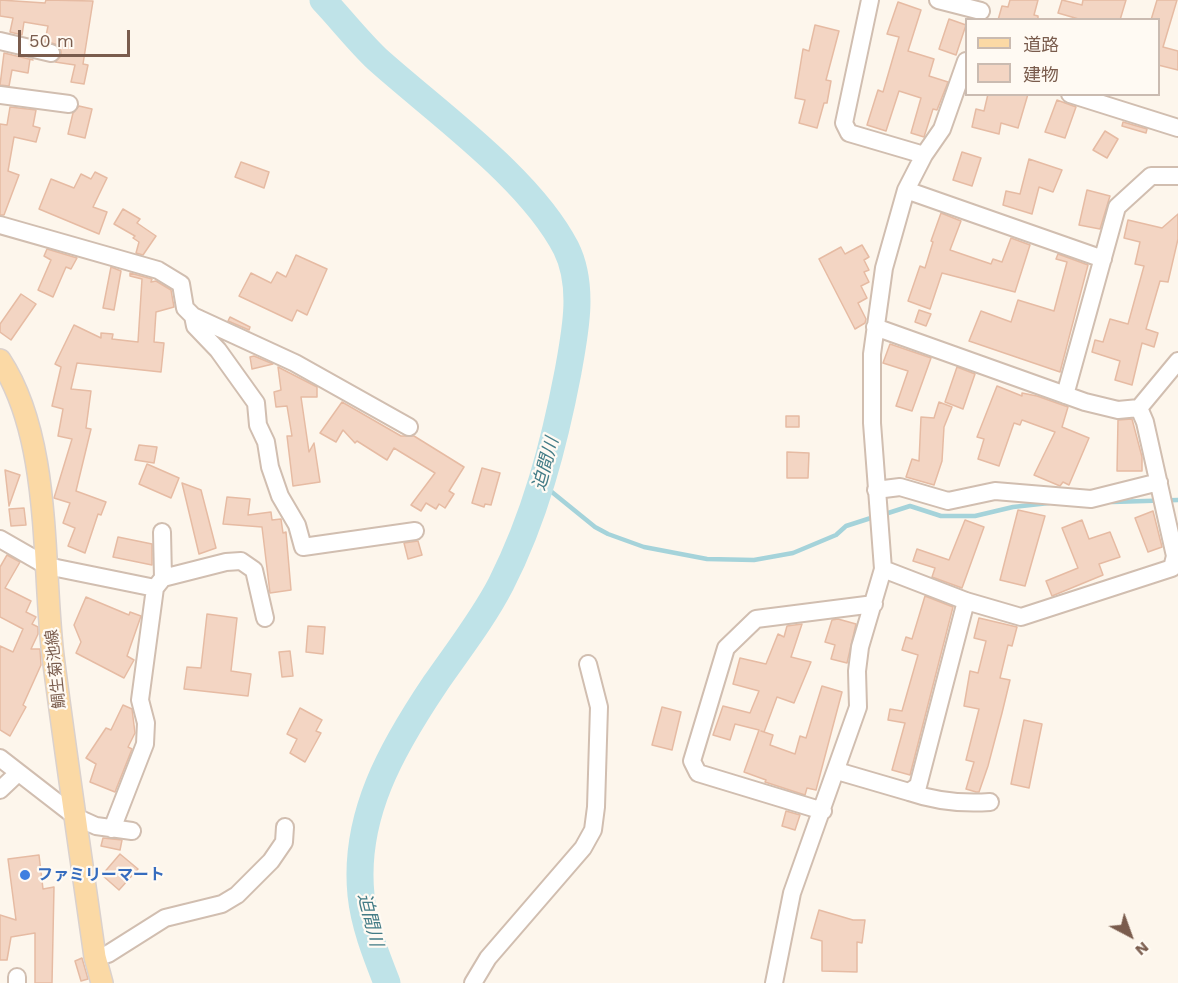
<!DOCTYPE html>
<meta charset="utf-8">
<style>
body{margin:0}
#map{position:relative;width:1178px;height:983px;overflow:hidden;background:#fdf6ec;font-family:"Work Sans","Noto Sans JP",sans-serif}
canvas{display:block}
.legend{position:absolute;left:965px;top:18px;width:195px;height:78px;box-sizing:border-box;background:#fffaf3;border:2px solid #cabbb1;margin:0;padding:8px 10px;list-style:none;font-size:18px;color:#7a5c4d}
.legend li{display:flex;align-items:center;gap:12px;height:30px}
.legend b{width:30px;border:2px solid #cabbb1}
.north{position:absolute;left:1100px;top:905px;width:60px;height:60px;-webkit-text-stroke:4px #fffaf3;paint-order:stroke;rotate:139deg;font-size:16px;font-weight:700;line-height:24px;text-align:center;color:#7a5c4d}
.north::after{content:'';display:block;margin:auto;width:21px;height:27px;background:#7a5c4d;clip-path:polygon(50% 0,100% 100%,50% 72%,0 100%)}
.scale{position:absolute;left:18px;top:30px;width:112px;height:27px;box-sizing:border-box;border:3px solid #7a5c4d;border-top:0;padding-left:8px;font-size:18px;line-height:21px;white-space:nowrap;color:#7a5c4d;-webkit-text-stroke:4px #fffaf3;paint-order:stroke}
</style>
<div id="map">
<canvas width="1178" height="983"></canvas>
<ul class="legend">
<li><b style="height:8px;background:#fbd9a5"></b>道路</li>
<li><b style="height:16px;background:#f3d5c3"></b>建物</li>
</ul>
<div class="north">N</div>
<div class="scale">50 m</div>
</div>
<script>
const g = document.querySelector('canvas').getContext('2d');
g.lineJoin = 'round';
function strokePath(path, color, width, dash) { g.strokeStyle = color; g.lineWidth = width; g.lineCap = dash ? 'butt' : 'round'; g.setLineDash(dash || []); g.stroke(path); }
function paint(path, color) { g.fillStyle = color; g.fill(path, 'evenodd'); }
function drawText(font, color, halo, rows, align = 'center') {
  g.font = font + ' "Work Sans","Noto Sans JP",sans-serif'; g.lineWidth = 4.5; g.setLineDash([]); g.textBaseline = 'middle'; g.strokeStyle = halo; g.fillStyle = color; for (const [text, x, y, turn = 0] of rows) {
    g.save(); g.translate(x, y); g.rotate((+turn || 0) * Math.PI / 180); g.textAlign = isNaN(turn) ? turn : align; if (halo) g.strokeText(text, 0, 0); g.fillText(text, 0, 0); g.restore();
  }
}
strokePath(new Path2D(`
 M542 484 595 527 608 534 644 547 707 559 754 560 793 553 836 535 846 526 874 517
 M1112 502 1178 500
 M882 515 910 506 941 516H975L1013 507 1049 503`), '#a5d3da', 4.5);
strokePath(new Path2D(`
 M323 0C341 19 358 41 377 59 436 112 530 178 566 248 585 286 575 333 568 372 554 445 535 517 501 584 483 619 457 652 435 684 392 748 353 816 361 895 364 925 376 955 387 983`), '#bfe3e8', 27);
const building = new Path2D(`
 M0 0 45 3 46 0 93 1 83 64 88 65 84 84 71 82 75 65 55 62 61 56V51L58 45 45 41 48 26 24 22 22 35 10 32 13 18 0 16Z
 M1010 0H1038L1034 15 1038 16V20H998L1002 6 1008 7Z
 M1062 0 1082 5 1083 0H1126L1120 20H1082L1058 13Z
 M1157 0H1177L1163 47 1178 51V70L1158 65V20H1151Z
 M898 2 921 10 908 51 934 59 929 76 948 82 937 110 933 109 924 137 911 133 921 98 899 91 886 131 867 125 878 90 883 92 899 37 887 34Z
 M949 19 966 25 956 55 939 49Z
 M815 25 839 31 826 80 831 81 827 103H824L817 128 799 123 805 100 795 98 803 49 809 51Z
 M4 53 33 60 30 59 28 73 12 70 9 86 0 85Z
 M988 94H1028L1018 128 1001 123 999 134 972 127 976 109 984 111Z
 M1057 100 1076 107 1065 138 1045 132Z
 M79 106 92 109 85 138 68 134 73 113Z
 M10 107 36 110 33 126 40 128 36 142 14 137 8 171 19 175 4 215H0V124L7 125Z
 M1123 122 1147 129 1146 133 1122 126Z
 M1105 131 1118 139 1107 158 1093 150Z
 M962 152 981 158 972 186 953 180Z
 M1029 159 1062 170 1053 192 1039 187 1032 214 1003 205 1006 191 1020 194Z
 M241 162 269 172 264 188 235 177Z
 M95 172 107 178 93 207 107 212 99 234 39 209 51 179 74 188 81 174 91 179Z
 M1087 190 1110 196 1100 229 1079 225Z
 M123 209 140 219 137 223 156 236 143 255 136 253 139 242 133 238 135 236 114 224Z
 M941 213 961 221 950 250 991 264 993 259 1002 262 1011 238 1030 245 1015 292 942 273 930 309 908 301 920 266 925 268 933 242 931 241Z
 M1178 214V239L1168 282 1160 281 1146 329 1158 333 1154 347 1142 343 1132 385 1115 380 1120 361 1092 352 1095 340 1103 342 1110 319 1128 324 1144 266 1135 264 1140 242 1124 238 1128 220 1162 228Z
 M862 245 869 257 864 260 869 270 864 272 869 282 861 286 867 298 858 303 866 319 865 323 855 329 819 259 841 247 845 254Z
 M47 249 77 258 71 269 66 267 53 297 38 290 51 260 44 256Z
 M1058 254 1088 265 1060 372 969 341 981 311 1011 322 1018 300 1054 311 1067 262 1056 259Z
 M296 255 327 269 307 315 297 310 292 321 239 296 251 273 271 283 277 272 286 277Z
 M111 267 121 271 114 310 103 308Z
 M130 273 152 279 151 282 156 281 171 290 174 307 156 312 154 342 164 343 161 372 77 363 71 389 91 391 86 428 91 429 76 491 106 502 101 515 98 514 85 553 68 546 75 528 63 523 70 503 54 498 72 439 58 436 63 409 52 406 61 367 55 364 74 325 101 338V333L113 334 112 339 138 342 142 279 130 276Z
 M21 294 36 304 11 340 0 332V324Z
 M919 310 931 314 926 326 915 322Z
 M230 317 250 327 249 330 228 321Z
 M890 344 931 358 912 411 896 406 908 371 883 363Z
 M254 356 273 364 252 369 250 357Z
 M278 367 317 387V397H301L309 452 314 443 320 482 293 486 287 436H292L287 406 276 407 274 392 281 390Z
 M957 367 975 374 963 409 945 402Z
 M997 386 1022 396V393L1037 396 1068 407 1062 427 1089 438 1069 485 1063 482 1060 486 1034 475 1055 432 1022 420 1020 425 1014 423 999 466 978 459 984 439 977 437Z
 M342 402 401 436H414L464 467 449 491 454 494 445 508 439 504 436 509 426 503 421 511 411 505 435 473 394 448 387 460 357 441 355 443 343 430 336 442 320 433Z
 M939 402 952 407 944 427 942 461 934 485 906 477 912 459 919 461 921 417 934 418Z
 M786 416H799V427H786Z
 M1132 419 1142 457V471H1117L1118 420Z
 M139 445 157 447 154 463 135 460Z
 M787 452 809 453 808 478H787Z
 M147 464 179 478 171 498 139 484Z
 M482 468 500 473 491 505 485 504 484 507 472 503Z
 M5 470 20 475 9 506Z
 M182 483 201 490 216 548 199 554Z
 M227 497 250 499 248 515 271 512 272 520 281 519 283 533 286 532 291 590 270 593 262 527 223 524Z
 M24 508 26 525 11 526 9 509Z
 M1018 510 1045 516 1025 586 1000 580Z
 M1153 511 1162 547 1148 552 1135 518Z
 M965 520 984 527 962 588 932 577 935 568 913 561 917 549 949 560Z
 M1082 520 1089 539 1110 532 1120 557 1099 564 1103 575 1052 596 1046 581 1078 568 1062 528Z
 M118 537 152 544V565L113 557Z
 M418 541 422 555 408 559 404 543Z
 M7 555 20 562 5 588 31 601 26 612 36 617 32 624 38 627V634L31 649H40L41 665 23 705 26 707 10 736 0 730V646L13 652 23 629 0 617V567Z
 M925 596 953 607 910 775 892 770 905 723 888 720 890 709 902 711 918 655 902 650 906 637 912 639Z
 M86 597 129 615 130 612 141 616 127 656 134 660 124 678 76 653 81 642 74 625Z
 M207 614 237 618 231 671 251 674 248 696 184 689 187 667 201 668Z
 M979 618 1017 627 1012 646 1008 645 1000 678 1010 680 1002 713 988 766 979 792H976L966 789 974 762 966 760 979 709 964 706 970 671 978 673 986 641 974 638Z
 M838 619 856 624 847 663 831 659 835 645 825 642 832 620Z
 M802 624 791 657 811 662 794 703 777 697 764 732 761 731 773 735 770 745 795 754 800 736 806 738 822 686 842 692 816 790 807 788 805 795 765 782 766 780 744 772 759 730 735 724 730 740 713 735 723 706 750 713 759 691 733 684 740 658 766 664 778 634 784 637 787 626Z
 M308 626 325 627 323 654 306 652Z
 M290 651 293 676 282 677 279 652Z
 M123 705 132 709 135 733 128 747 132 749 115 792 90 782 96 764 86 758 106 728 111 730Z
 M662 707 681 712 672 750 652 745Z
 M300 708 322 720 316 731 321 733 305 762 290 753 297 739 287 734Z
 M1024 720 1042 724 1029 788 1011 784Z
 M786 811 800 815 795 830 782 826Z
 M103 838 122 840 120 850 101 846Z
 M120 854 138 869 119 890 102 875Z
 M39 855 43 889 54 887 52 983H35V933L11 937 7 960H0V915L16 920 8 859Z
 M819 910 853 920H865L862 943 857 942V972L822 971V941L811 938Z
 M82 958 88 979 81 981 75 961Z`);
paint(building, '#f3d5c3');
strokePath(building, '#e6bba3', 1.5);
const minor = new Path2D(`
 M870 0 844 123 849 133 924 155
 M938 0 981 11
 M0 41 51 53
 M1070 94 1178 128
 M0 95 69 104
 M906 190 1103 259
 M0 225 158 270 181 284 185 308 193 316 295 363 409 427
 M193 316 195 326 218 350 256 403 258 425 266 442 270 467 280 496 297 525 303 547 415 531
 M875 327 1085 402 1118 410 1139 408 1178 361
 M1065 395 1117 207 1151 176H1178
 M1139 408 1145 422 1175 556 1172 568
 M876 490 900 487 948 501 995 491 1091 499 1159 482
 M162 532 163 578
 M0 539 47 566 155 588
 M883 569 966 601 1021 617 1172 568
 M0 758 76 817 96 826 132 831
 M837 771 909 792 918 786 966 601
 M0 790 18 773
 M909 792C935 801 963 804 990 802
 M823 811 698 773 692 761 726 648 756 619 874 604
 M112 829 145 744 146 723 140 700 155 588 163 578 226 562 241 561 254 570 265 618
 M95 957 108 954 165 918 222 904 237 895 271 861 284 842 285 827
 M17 977V983
 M473 983 488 958 583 848 593 830 596 807 599 707 588 664
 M774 983 792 893 858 707 857 671 860 647 883 569 872 423V354L884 268 906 190 924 155 942 129 966 61`);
const major = new Path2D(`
 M0 360C52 439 42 564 53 656 66 757 81 857 95 957L102 983`);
strokePath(minor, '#d1beb0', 20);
strokePath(major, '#dad1cd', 24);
strokePath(minor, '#fff', 16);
strokePath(major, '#fbd9a5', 21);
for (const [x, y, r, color] of [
 [25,875,6,"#3f7fe0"]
]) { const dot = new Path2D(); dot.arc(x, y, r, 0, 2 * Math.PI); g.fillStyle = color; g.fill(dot); strokePath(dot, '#fffaf3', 2); }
drawText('16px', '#7a5c4d', '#fffaf3', [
 ["鯛生菊池線",56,669,-96]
]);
drawText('bold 16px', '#366cbe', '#fffaf3', [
 ["ファミリーマート",37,875]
], 'left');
drawText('italic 18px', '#437c86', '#fffaf3', [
 ["迫間川",546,464,-75],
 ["迫間川",370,920,76]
]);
</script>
